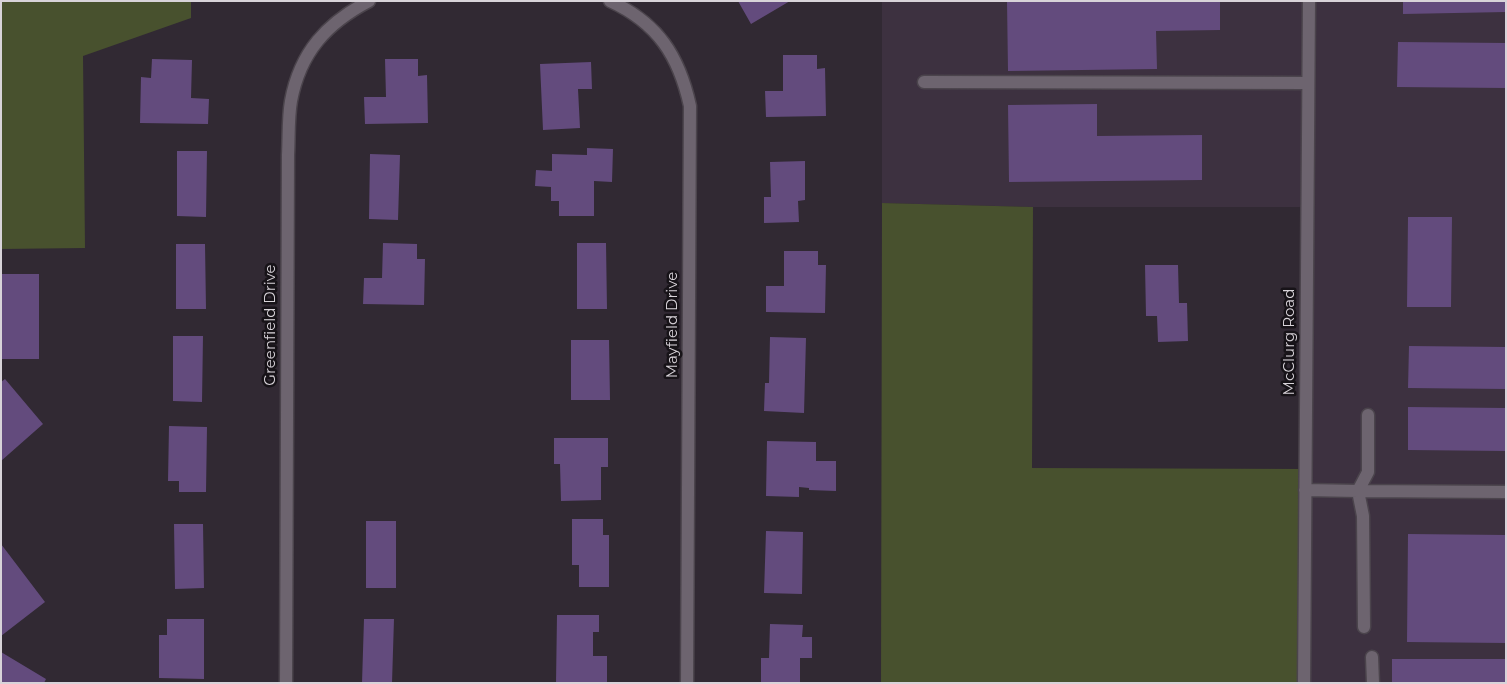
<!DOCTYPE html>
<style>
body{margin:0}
#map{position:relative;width:1507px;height:684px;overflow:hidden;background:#312933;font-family:Montserrat,sans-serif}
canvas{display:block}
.frame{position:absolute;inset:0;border:2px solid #d8d3d9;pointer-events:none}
</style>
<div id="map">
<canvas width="1507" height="684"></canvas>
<div class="frame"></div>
</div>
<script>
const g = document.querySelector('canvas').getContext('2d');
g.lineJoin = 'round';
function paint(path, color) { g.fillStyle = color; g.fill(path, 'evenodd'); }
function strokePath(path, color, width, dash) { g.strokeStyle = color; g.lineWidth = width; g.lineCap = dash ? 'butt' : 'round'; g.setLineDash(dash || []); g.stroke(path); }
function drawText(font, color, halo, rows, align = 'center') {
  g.font = font + ' Montserrat,sans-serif'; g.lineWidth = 5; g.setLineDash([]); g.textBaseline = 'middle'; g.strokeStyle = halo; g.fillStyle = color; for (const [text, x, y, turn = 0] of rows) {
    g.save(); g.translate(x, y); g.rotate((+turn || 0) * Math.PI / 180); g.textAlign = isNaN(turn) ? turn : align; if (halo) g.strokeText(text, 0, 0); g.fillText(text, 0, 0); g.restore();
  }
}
paint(new Path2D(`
 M882 1H1506V683H1304L1307 207H1033L882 203Z`), '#3d3140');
paint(new Path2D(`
 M1 1H191V18L83 56 85 248 1 249Z
 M882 203 1033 207 1032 468 1305 469 1304 683H881Z`), '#48512e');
paint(new Path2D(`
 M738 1H790L751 24Z
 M1007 1H1220V30L1156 31 1157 69 1008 71Z
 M1403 1H1506V12L1403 14Z
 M1398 42 1506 43V88L1397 87Z
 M783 55H817V69L825 68 826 116 766 117 765 91H783Z
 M152 59 192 60 191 98 209 99 208 124 140 123 141 77 151 78Z
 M385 59H418V76L427 75 428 123 365 124 364 97H386Z
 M591 62 592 89H578L580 128 543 130 540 64Z
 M1097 104V136L1202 135V180L1009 182 1008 105Z
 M587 148 613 149 612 182 594 181V216H559V201H551V187L535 186 536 170 552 171V154L587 155Z
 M177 151H207L206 217 177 216Z
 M370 154 400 155 398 220 369 219Z
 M805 161V200L798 201 799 222 764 223V197H771L770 162Z
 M1408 217H1452L1451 307H1407Z
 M383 243 417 244V259H425L424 305 363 304 364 278H382Z
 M577 243H606L607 309H577Z
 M176 244H205L206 309H176Z
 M784 251H818V265H826L825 313 766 312V286H784Z
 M1145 265H1178L1179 303H1187L1188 341 1158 342 1157 316H1146Z
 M1 274H39V359H1Z
 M173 336H203L202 402 173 401Z
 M770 337 806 338 804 413 764 411 765 383H769Z
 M571 340H609L610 400H571Z
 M1409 346 1506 347V389L1408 388Z
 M5 379 43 424 1 461V382Z
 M1408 407 1506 408V451L1408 450Z
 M169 426 207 427 206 492H179V481H168Z
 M554 438H608V467H601V500L561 501 560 464H554Z
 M767 441 816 442V461H836V491L809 490V488L799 487V497L766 496Z
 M572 519H603V535H609V587H579V565H572Z
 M366 521H396V588H366Z
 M174 524H203L204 588 175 589Z
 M766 531 803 532 802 594 764 593Z
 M1408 534 1506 535V643L1407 642Z
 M1 544 45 602 1 636Z
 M557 615H599V632H593V656H607V683H556Z
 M167 619H204V679L159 678V635H167Z
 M364 619H394L392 683H362Z
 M770 624 803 625 802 637H812V658H800V683H761V658H769Z
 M1 652 46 679 44 683H1Z
 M1392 659H1506V683H1392Z`), '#634b7d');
const minor = new Path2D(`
 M610 1C658 23 679 56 690 106L687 683
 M924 82 1308 83
 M1368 415V472L1358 491 1506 492
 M1305 490 1358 491 1363 516 1364 627
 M1372 657 1373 683
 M286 683 288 155C289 137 288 118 291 101 300 52 327 23 369 1
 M1304 683 1309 1`);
strokePath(minor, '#4b444c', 15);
strokePath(minor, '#6d646f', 12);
drawText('15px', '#d8d3d9', '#171318', [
 ["Greenfield Drive",271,325,-90],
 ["Mayfield Drive",673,325,-90],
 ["McClurg Road",1290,342,-90]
]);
</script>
